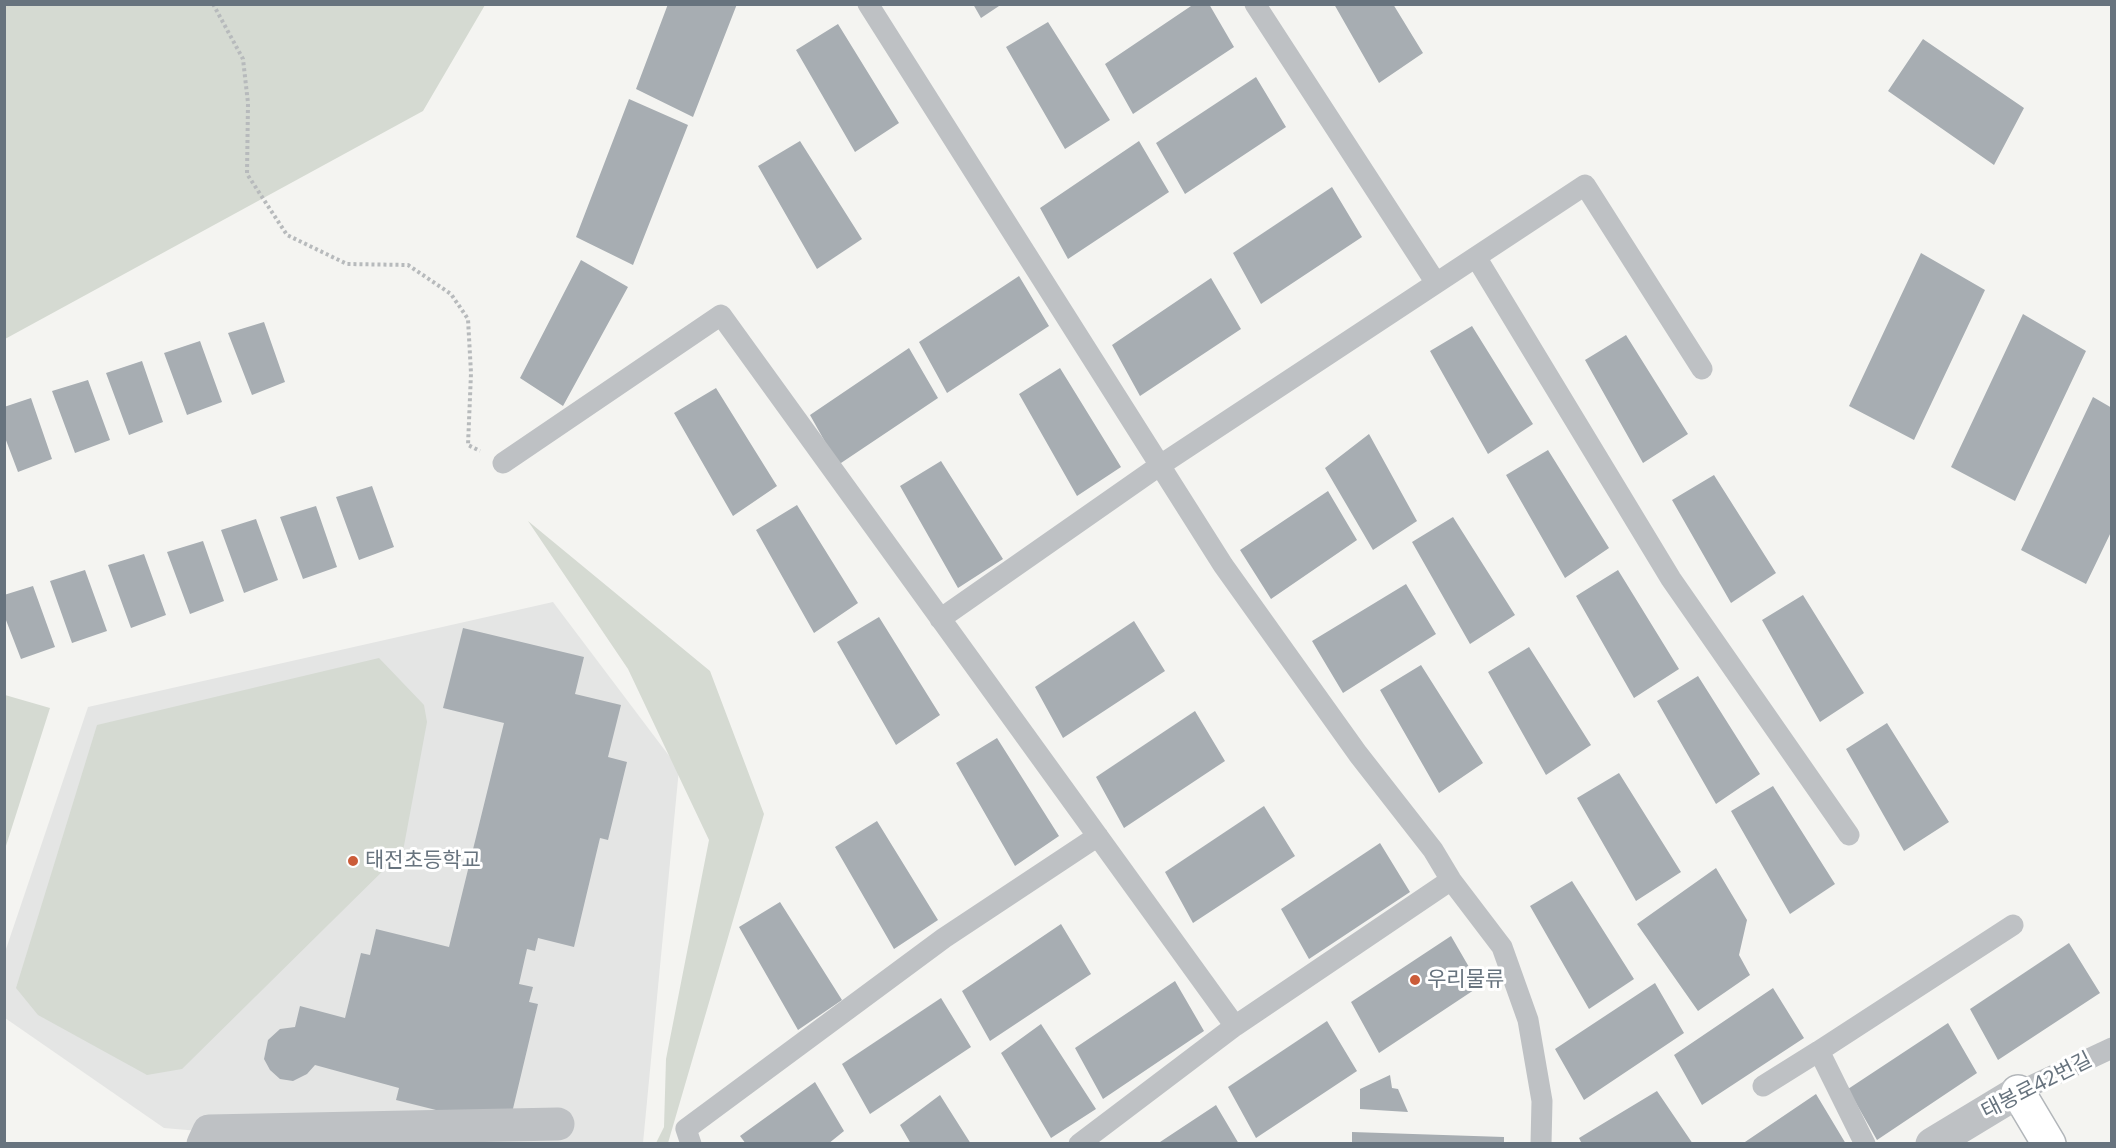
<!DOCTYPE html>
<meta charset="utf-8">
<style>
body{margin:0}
#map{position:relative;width:2116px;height:1148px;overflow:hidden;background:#f4f4f1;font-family:"Noto Sans",sans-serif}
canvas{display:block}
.frame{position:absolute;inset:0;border:6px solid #67737e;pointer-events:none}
</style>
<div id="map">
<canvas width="2116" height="1148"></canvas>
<div class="frame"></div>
</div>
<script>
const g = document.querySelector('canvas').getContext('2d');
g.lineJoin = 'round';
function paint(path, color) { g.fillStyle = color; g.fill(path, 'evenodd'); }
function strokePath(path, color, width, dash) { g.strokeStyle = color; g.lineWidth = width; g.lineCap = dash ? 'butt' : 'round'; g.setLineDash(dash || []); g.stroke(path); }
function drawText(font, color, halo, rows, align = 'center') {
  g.font = font + ' "Noto Sans","Noto Sans KR",sans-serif'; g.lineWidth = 6; g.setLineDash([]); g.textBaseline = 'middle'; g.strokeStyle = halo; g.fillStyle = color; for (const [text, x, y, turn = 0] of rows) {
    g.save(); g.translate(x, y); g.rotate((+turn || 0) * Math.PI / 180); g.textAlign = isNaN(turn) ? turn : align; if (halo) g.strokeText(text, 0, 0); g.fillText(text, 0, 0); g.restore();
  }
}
paint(new Path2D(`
 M553 602 679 769 643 1143 350 1144 164 1128 5 1018V952L88 707Z`), '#e4e5e4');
paint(new Path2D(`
 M5 4H485V5L423 111 5 339Z
 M528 521 710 671 764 814 668 1143H656L664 1127 666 1059 709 840 628 669Z
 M379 658 424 705 427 722 403 851 182 1069 147 1075 38 1015 16 988 97 725Z
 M5 695 50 708 5 849 4 695Z`), '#d5dad2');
paint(new Path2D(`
 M668 4H737L693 117 636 89Z
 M973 4H1002L981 18Z
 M1194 4H1209L1234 47 1133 114 1105 64Z
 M1334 4H1393L1423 53 1379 83Z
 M1048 22 1110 120 1065 149 1006 47Z
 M838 24 899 123 855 152 796 50Z
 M1923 39 2024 108 1994 165 1888 91Z
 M1256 77 1286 127 1185 194 1156 143Z
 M629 99 688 125 633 265 576 237Z
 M800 141 862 239 817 269 758 166Z
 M1139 141 1169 192 1068 259 1040 208Z
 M1332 187 1362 237 1261 304 1233 253Z
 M1921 253 1985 290 1914 440 1849 406Z
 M581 260 628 287 563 406 520 378Z
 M1019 276 1049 326 947 393 919 342Z
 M1211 278 1241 329 1140 396 1112 345Z
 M2023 314 2086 351 2015 501 1951 467Z
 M264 322 285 382 252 395 228 333Z
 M1472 326 1533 424 1488 454 1430 351Z
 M1626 335 1688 434 1643 463 1585 360Z
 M200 341 222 402 187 415 164 353Z
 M909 348 938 398 838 465 810 415Z
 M142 361 163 422 129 435 106 373Z
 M1060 368 1121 467 1077 496 1019 394Z
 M88 380 110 440 75 453 52 391Z
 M716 388 777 486 733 516 674 413Z
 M2093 397 2112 408V530L2086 584 2021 550Z
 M31 398 52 459 18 472 4 435V407Z
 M1369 434 1417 521 1373 550 1325 468Z
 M1548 450 1609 548 1565 578 1506 475Z
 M941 461 1003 559 958 588 900 486Z
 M1714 475 1776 573 1731 603 1672 500Z
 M372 486 394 547 359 560 336 497Z
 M1328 491 1357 540 1271 599 1240 550Z
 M797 505 858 603 814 633 756 530Z
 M316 506 337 567 303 579 280 517Z
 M1453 517 1515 615 1470 644 1412 542Z
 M256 519 278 580 244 593 221 530Z
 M203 541 224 601 190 614 167 552Z
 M144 554 166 615 131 628 108 565Z
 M85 570 107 631 72 643 50 581Z
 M1618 570 1679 669 1634 698 1576 596Z
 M1406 584 1436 634 1343 693 1312 641Z
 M33 586 55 647 21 659 4 615V595Z
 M1803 595 1864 693 1820 722 1762 620Z
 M879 617 940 715 896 745 837 642Z
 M1134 621 1165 671 1063 738 1035 687Z
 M463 628 584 657 575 694 621 705 608 757 627 762 608 840 600 838 574 947 538 938 535 951 527 949 519 984 533 987 529 1002 538 1004 511 1117 484 1122 396 1100 399 1088 315 1065 307 1074 293 1081 280 1079 270 1070 264 1059 268 1040 280 1029 295 1027 300 1006 345 1018 361 953 370 955 376 929 449 947 504 723 443 708Z
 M1529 647 1591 745 1546 775 1488 672Z
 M1421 665 1483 763 1439 793 1380 690Z
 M1698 676 1760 774 1716 804 1657 701Z
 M1195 711 1225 761 1124 828 1096 777Z
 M1887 723 1949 822 1904 851 1846 749Z
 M997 738 1059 836 1015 866 956 763Z
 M1619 773 1681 872 1636 901 1577 798Z
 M1773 786 1835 884 1790 914 1731 811Z
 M1264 806 1295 856 1193 923 1165 872Z
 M877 821 938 920 894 949 835 847Z
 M1380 843 1410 892 1309 959 1281 909Z
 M1716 868 1747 920 1739 955 1750 975 1698 1011 1637 924Z
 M1572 881 1634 979 1589 1009 1530 906Z
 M780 902 842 1000 798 1030 739 927Z
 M1061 924 1091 974 990 1041 962 991Z
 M1451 936 1480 986 1379 1053 1351 1002Z
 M2069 943 2100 993 1998 1060 1970 1009Z
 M1175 981 1204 1031 1103 1099 1075 1048Z
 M1655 983 1684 1033 1584 1100 1555 1049Z
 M1773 988 1804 1038 1702 1105 1674 1055Z
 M941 998 971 1047 870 1114 842 1064Z
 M1327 1021 1357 1071 1256 1138 1228 1087Z
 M1948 1023 1977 1073 1877 1140 1848 1089Z
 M1041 1024 1096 1109 1051 1138 1001 1053Z
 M1390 1075 1392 1088 1398 1089 1408 1112 1360 1109V1089Z
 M815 1082 844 1131 828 1144H746L740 1136Z
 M1657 1091 1693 1144H1582L1579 1138Z
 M1816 1094 1846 1144H1742Z
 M940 1095 971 1144H911L900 1125Z
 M1216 1105 1239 1144H1157Z
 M1352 1132 1504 1137V1144H1352Z`), '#a7adb2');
const secondary = new Path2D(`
 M2018 1092 2049 1144`);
strokePath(secondary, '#b2b6ba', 36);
strokePath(new Path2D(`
 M213 4 243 59 248 103 247 174 287 235 347 264 408 265 451 294 468 319 471 373 468 445 480 451`), '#b7babc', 4, [3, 3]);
strokePath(new Path2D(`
 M868 4 1223 565 1358 754 1433 850 1451 880 1502 947 1528 1020 1542 1101 1541 1144
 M1255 4 1436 283
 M1476 257 1671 579 1849 835
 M503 463 721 315 1235 1026
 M940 619 1159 466 1585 185 1702 369
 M1763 1086 1819 1051
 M2018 1092 2112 1048
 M691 1144 686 1129 944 938 1098 836
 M1079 1144 1235 1026 1451 880
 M1865 1144 1819 1051 2013 925`), '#bec1c4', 21);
strokePath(new Path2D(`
 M203 1144 209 1131 558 1124
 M1932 1144 2018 1092`), '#bec1c4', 33);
strokePath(secondary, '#fff', 33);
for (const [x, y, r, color] of [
 [353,861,6,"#cb5c39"],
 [1415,980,6,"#cb5c39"]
]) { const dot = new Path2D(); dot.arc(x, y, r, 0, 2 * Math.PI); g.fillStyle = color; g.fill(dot); strokePath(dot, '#fff', 2); }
drawText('21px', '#67737e', '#fff', [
 ["태전초등학교",365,861],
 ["우리물류",1427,980]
], 'left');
drawText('21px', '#67737e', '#fff', [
 ["태봉로42번길",2037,1086,-27]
]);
</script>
